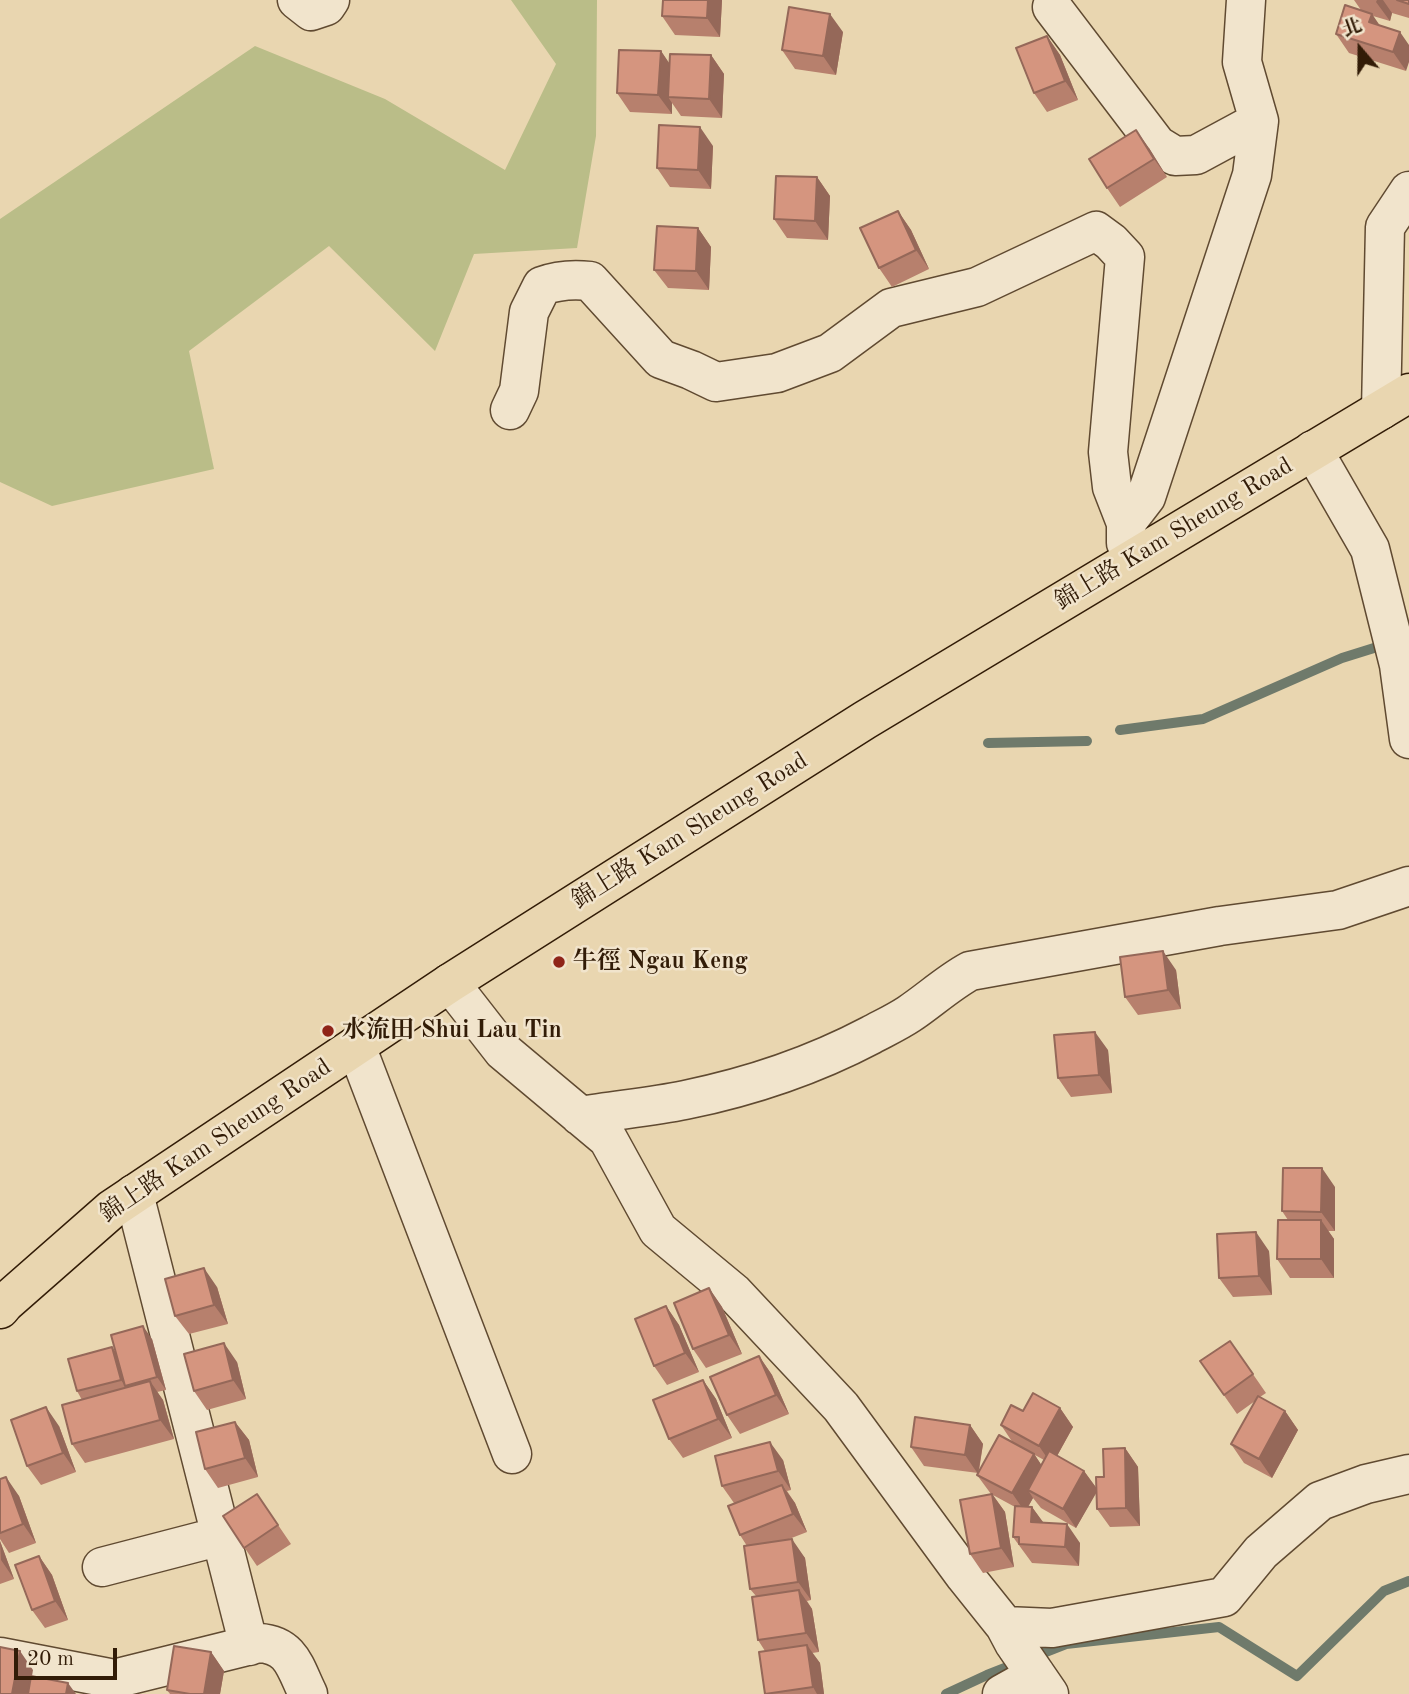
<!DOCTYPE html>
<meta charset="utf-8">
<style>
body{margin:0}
#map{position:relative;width:1409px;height:1694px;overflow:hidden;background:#e9d6b0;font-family:"Old Standard TT","Noto Serif TC",serif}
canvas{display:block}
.north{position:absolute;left:1325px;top:14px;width:70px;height:70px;-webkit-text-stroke:5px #f1e4cc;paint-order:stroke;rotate:340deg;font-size:19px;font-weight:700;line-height:28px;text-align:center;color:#321c07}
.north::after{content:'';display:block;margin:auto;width:24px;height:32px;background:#321c07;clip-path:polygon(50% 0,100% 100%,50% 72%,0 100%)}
.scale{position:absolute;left:14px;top:1648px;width:103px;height:32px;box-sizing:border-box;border:4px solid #321c07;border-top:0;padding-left:9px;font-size:21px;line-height:24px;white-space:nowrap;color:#321c07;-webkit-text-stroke:5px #f1e4cc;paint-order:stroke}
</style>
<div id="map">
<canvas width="1409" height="1694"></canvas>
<div class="north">北</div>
<div class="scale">20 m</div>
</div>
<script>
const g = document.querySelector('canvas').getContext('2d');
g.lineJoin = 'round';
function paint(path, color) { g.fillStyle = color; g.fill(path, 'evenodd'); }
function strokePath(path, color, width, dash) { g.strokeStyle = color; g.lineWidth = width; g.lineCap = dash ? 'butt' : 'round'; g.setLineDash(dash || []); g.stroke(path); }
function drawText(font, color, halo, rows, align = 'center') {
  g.font = font + ' "Old Standard TT","Noto Serif TC",serif'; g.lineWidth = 5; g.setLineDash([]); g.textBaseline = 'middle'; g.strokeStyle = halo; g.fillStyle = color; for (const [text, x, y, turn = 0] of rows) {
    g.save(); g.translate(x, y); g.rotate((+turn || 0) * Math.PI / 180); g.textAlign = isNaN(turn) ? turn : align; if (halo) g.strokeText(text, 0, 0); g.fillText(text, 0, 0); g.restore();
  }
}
paint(new Path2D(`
 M511 0H597L596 136 577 248 474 254 435 351 329 246 189 351 214 469 52 506 0 482V219L255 46 385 99 505 170 556 64Z`), '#babd88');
strokePath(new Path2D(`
 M1120 730 1203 719 1342 658 1374 648
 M988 743 1087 741
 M946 1694 987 1675 1066 1644 1219 1627 1297 1676 1384 1591 1409 1581`), '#6f7a6b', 10);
const minor = new Path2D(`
 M297 0 311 11 326 6 330 0
 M1052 7 1157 145 1175 156 1196 155 1259 121
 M510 410 519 391 529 312 542 286C558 280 572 279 590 281L661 359 691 370 716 382 777 373 830 353 891 308 977 287 1096 231 1111 242 1125 257 1108 452 1112 487 1126 523
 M1381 410 1385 227 1409 191
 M1313 450 1370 549 1399 665 1409 739
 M1126 543V523L1146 497 1252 175 1259 121 1242 62 1246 0
 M450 983 503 1051 608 1139 658 1230 734 1293 841 1407 965 1576 1005 1626 1014 1643 1049 1694
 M356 1046 512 1454
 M580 1116C615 1110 651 1107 685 1100 749 1087 814 1065 871 1035 884 1028 897 1022 909 1014 930 1000 948 983 970 971L1220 926 1338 910 1409 886
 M134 1194 249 1646
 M102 1567 221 1536
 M1005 1626 1052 1628 1224 1597 1261 1552 1320 1501 1366 1484 1409 1474
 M0 1657 114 1679 259 1643C292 1645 295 1668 308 1694
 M1002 1694 1036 1675`);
const major = new Path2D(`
 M0 1309 5 1303 112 1209 450 983 865 720 1409 393`);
strokePath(minor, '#604a31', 41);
strokePath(major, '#321c07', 41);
strokePath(minor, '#f1e4cc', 38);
strokePath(major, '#e9d6b0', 38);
paint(new Path2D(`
 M722 0 720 37 675 35 662 16Z
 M1354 0H1409V18L1392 13 1390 21 1373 16 1406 71 1349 53 1336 34 1361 10Z
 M843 32 836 75 795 69 782 50Z
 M1047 36 1060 55 1078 100 1047 112 1034 93Z
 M661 51 669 64 711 55 724 74 722 118 681 116 672 103V114L630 112 617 93Z
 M713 146 711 189 670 187 657 168Z
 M1149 148 1167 177 1120 207 1107 188Z
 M817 177 830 196 828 240 787 238 774 219Z
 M898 211 911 230 929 269 892 287 879 268Z
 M698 228 711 247 709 290 668 288 654 270Z
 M1176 970 1181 1009 1138 1015 1125 997Z
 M1108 1050 1112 1093 1071 1097 1058 1078Z
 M1335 1187V1231H1328L1334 1239V1278H1290L1277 1259 1288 1220 1282 1211Z
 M1269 1251 1272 1295 1233 1297 1219 1278Z
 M217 1287 228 1324 189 1334 175 1316Z
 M709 1288 722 1307 742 1354 706 1368 693 1349Z
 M666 1306 679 1325 699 1372 667 1385 654 1366Z
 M152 1339 166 1390 157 1392 163 1400 174 1439 85 1463 72 1444 82 1400 77 1391 112 1347 116 1353Z
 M1230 1341 1266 1393 1260 1397 1285 1411 1298 1430 1272 1478 1244 1463 1231 1444 1255 1401 1237 1414 1200 1361Z
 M759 1356 772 1375 789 1414 740 1434 727 1415Z
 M237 1362 246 1399 207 1410 194 1391Z
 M703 1380 716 1399 732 1438 683 1458 669 1439Z
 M1060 1408 1073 1427 1057 1456 1084 1471 1096 1488 1125 1448 1138 1467 1140 1526 1110 1527 1097 1509 1096 1492 1076 1528 1041 1508 1033 1498 1028 1507H1032L1043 1523 1080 1543 1079 1566 1032 1563 1013 1537 1015 1507 993 1495 1005 1512 1014 1567 983 1573 970 1554 991 1494 977 1475 978 1473 924 1466 911 1447 970 1425 983 1444 979 1471 1013 1443 1001 1425 1023 1411ZM1035 1455 1044 1460 1041 1465Z
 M235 1422 249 1440 258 1477 218 1488 205 1469Z
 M59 1426 76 1472 41 1485 27 1466Z
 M783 1460 791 1490 787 1491 795 1503 807 1532 789 1539 805 1558 811 1600 807 1601 812 1609 819 1652 812 1653 820 1663 824 1694H767L765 1651 758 1640 756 1596 750 1589 747 1546 740 1535 734 1503 722 1486Z
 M0 1479 19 1496 36 1543 9 1553 0 1539Z
 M257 1494 291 1544 257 1566 223 1516Z
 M0 1541 14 1579 0 1584Z
 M39 1556 52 1575 68 1620 45 1628 32 1610Z
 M211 1652 224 1671 220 1694H170L167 1690Z`), '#b7806d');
paint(new Path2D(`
 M708 0H722L720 37 707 18Z
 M1377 0H1383L1392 13 1390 21 1376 2Z
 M830 14 843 32 836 75 823 56Z
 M1372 14 1385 33 1369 22Z
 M1400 32 1409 45V62L1406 71 1393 52Z
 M1047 36 1060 55 1078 100 1065 81Z
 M661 51 674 70 668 97 672 103V114L658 95Z
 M711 55 724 74 722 118 709 99Z
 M700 127 713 146 711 189 698 170Z
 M1136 130 1149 148 1167 177 1154 159Z
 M817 177 830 196 828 240 815 221Z
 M898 211 911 230 929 269 916 250Z
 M698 228 711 247 709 290 696 271Z
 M1163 951 1176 970 1181 1009 1168 990Z
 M1095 1032 1108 1050 1112 1093 1099 1075Z
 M1322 1168 1335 1187V1231L1321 1212Z
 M1321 1220 1334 1239V1278L1321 1259Z
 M1256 1232 1269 1251 1272 1295 1259 1276Z
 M204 1268 217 1287 228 1324 214 1305Z
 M709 1288 722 1307 742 1354 729 1335Z
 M666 1306 679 1325 699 1372 685 1353Z
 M143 1326 152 1339 166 1390 157 1377Z
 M224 1343 237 1362 246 1399 233 1380Z
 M112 1347 125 1366V1386L121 1380Z
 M759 1356 772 1375 789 1414 776 1395Z
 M703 1380 716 1399 732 1438 718 1419Z
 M150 1381 163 1400 174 1439 160 1420Z
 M46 1407 59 1426 76 1472 63 1453Z
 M1060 1408 1073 1427 1052 1465 1039 1446Z
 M1285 1411 1298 1430 1272 1478 1259 1459Z
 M235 1422 249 1440 258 1477 245 1458Z
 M970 1425 983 1444 978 1474 965 1455Z
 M770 1442 783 1460 791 1490 778 1471Z
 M1125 1448 1138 1467 1140 1526 1126 1508Z
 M1034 1454 1047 1473 1028 1490 1033 1498 1025 1512 1012 1493Z
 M1084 1471 1098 1490 1076 1528 1063 1509Z
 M6 1477 19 1496 36 1543 23 1524Z
 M782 1485 795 1503 807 1532 793 1514Z
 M992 1494 1005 1512 1014 1567 1001 1548Z
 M1032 1507 1046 1526 1031 1522Z
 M1067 1524 1080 1543 1079 1566 1065 1547Z
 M792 1539 805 1558 811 1600 798 1582Z
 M0 1541 14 1579 1 1560Z
 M39 1556 52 1575 68 1620 55 1601Z
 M799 1590 812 1609 819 1652 806 1633Z
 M807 1645 820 1663 824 1694H817L813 1687Z
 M20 1651 33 1670 29 1694H12Z
 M211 1652 224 1671 220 1694H204Z
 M68 1683 76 1694H66Z`), '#956859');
const building = new Path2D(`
 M663 0H708L707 18 662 16Z
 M1397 0H1409V4Z
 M1345 5 1372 14 1369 22 1400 32 1393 52 1336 34Z
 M789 7 830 14 823 56 782 50Z
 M1047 36 1065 81 1034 93 1016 48Z
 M619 50 661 51 658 95 617 93Z
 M670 54 711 55 709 99 668 97Z
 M659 125 700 127 698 170 657 168Z
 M1136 130 1154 159 1107 188 1089 159Z
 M776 176 817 177 815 221 774 219Z
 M898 211 916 250 879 268 860 228Z
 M657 226 698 228 696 271 654 270Z
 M1163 951 1168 990 1125 997 1120 957Z
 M1095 1032 1099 1075 1058 1078 1054 1035Z
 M1283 1168H1322L1321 1212 1282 1211Z
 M1278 1220H1321V1259H1277Z
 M1256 1232 1259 1276 1219 1278 1217 1234Z
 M204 1268 214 1305 175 1316 165 1279Z
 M709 1288 729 1335 693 1349 674 1303Z
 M666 1306 685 1353 654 1366 635 1319Z
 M143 1326 157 1377 125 1386 111 1335Z
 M1230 1341 1253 1374 1224 1395 1200 1361Z
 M224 1343 233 1380 194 1391 184 1354Z
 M112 1347 121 1380 77 1391 68 1359Z
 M759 1356 776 1395 727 1415 710 1377Z
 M703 1380 718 1419 669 1439 653 1400Z
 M150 1381 160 1420 72 1444 62 1405Z
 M1033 1393 1060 1408 1039 1446 1001 1425 1011 1405 1023 1411Z
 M1258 1396 1285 1411 1259 1459 1231 1444Z
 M46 1407 63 1453 27 1466 11 1420Z
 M915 1417 970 1425 965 1455 911 1447Z
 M235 1422 245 1458 205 1469 196 1432Z
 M999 1435 1034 1454 1012 1493 977 1475Z
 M770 1442 778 1471 722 1486 715 1456Z
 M1125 1448 1126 1508 1097 1509 1096 1477H1104L1103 1449Z
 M1049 1451 1084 1471 1063 1509 1028 1490Z
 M6 1477 23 1524 0 1533V1479Z
 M782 1485 793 1514 740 1535 728 1506Z
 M257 1494 278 1525 244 1548 223 1516Z
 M992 1494 1001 1548 970 1554 960 1500Z
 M1015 1506 1032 1507 1031 1522 1067 1524 1065 1547 1019 1544V1537H1013Z
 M792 1539 798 1582 750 1589 744 1546Z
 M39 1556 55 1601 32 1610 15 1565Z
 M799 1590 806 1633 758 1640 752 1597Z
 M807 1645 813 1687 765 1694 759 1652Z
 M174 1646 211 1652 204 1694H190L167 1690Z
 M0 1647 20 1651 12 1694H0Z
 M31 1676 68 1683 66 1694H28Z`);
paint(building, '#d5957f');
strokePath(building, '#956859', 2);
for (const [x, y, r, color] of [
 [559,962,7,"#8f2418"],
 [328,1031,7,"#8f2418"]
]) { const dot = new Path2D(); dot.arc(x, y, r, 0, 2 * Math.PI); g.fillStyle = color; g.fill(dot); strokePath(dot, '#f1e4cc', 2.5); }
drawText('24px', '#321c07', '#f1e4cc', [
 ["錦上路 Kam Sheung Road",1174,534,-31],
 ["錦上路 Kam Sheung Road",690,831,-32],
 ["錦上路 Kam Sheung Road",216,1141,-34]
]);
drawText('bold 24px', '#321c07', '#f1e4cc', [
 ["牛徑 Ngau Keng",573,962],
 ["水流田 Shui Lau Tin",342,1031]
], 'left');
</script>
